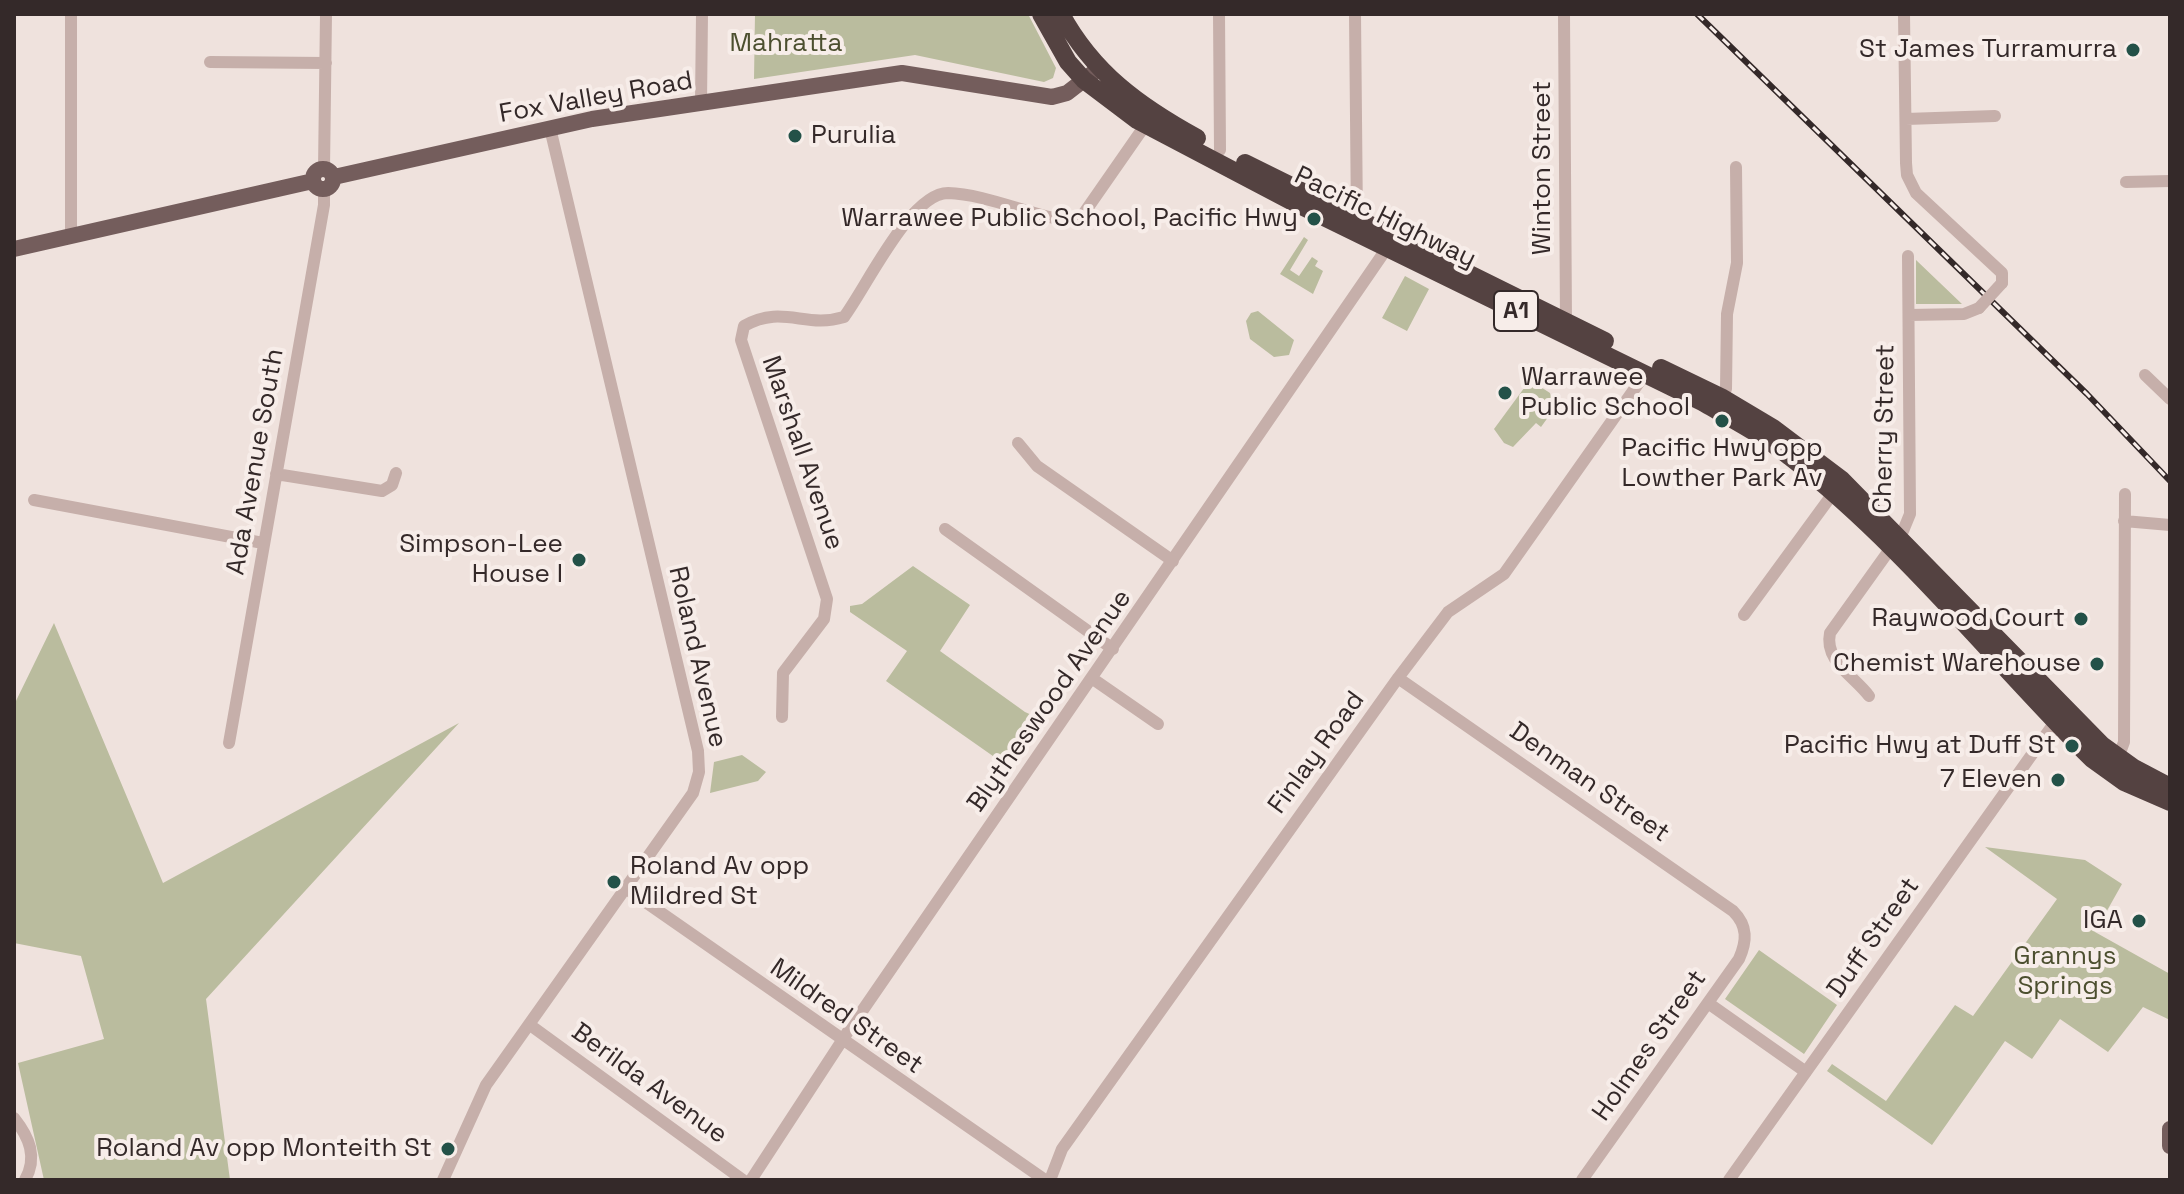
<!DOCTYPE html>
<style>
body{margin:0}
#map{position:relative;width:2184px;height:1194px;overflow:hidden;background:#efe2dd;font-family:"Space Grotesk",sans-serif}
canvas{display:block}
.frame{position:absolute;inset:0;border:16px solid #342929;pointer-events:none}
</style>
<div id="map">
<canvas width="2184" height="1194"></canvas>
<div class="frame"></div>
</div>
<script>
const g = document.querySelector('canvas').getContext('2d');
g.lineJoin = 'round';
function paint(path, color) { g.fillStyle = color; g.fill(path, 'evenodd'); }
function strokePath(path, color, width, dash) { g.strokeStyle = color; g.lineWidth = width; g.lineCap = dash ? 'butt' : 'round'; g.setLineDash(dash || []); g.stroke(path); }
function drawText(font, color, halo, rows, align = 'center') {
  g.font = font + ' "Space Grotesk",sans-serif'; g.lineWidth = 8; g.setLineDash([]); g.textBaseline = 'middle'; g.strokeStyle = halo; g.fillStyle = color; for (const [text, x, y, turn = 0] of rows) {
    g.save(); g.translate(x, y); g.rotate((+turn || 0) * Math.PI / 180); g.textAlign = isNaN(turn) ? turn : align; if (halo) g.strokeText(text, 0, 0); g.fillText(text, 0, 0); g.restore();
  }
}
paint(new Path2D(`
 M755 14H1028L1056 68 1053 78 1044 82 915 55 754 79Z
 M1304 237 1308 240 1290 270 1299 276 1312 257 1318 261 1315 266 1323 271 1313 294 1280 274Z
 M1916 260 1962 304H1916Z
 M1405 276 1429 289 1407 331 1382 318Z
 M1258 311 1294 340 1289 355 1274 357 1250 339 1246 321 1251 313Z
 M1530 380 1550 393 1554 409 1541 427 1536 423 1513 447 1504 443 1494 429Z
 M913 566 970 605 940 651 1025 712 1045 721 1010 768 886 681 907 651 850 612V606L862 604Z
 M54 623 163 883 459 723 206 999 230 1180H44L18 1063 104 1039 81 956 14 943V705Z
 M742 755 766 772 758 781 710 793 714 762Z
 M1985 847 2085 860 2122 884 2095 932 2170 974V1020L2143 1007 2108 1052 2060 1019 2032 1059 2005 1041 1932 1145 1827 1071 1832 1064 1886 1101 1955 1005 1973 1016 2057 899Z
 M1759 950 1837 1005 1804 1054 1725 999Z`), '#babc9e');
strokePath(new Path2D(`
 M1219 14 1220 150
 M1355 14 1357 222
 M1564 14 1566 321
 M1904 14 1906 163 1907 175 1916 193 2002 273V283
 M210 62 326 63
 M701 103 702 14
 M1906 119 1995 116
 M324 169 326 14
 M2126 182 2170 181
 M71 237V14
 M1909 315 1964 314 1979 308
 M2145 375 2170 399
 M1721 397 1726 389 1727 314 1737 263 1736 167
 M1018 443 1037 466 1173 561
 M276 474 382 491 392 485 396 473
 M34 500 263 543
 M2124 521 2170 525
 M945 529 1113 649
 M1744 615 1834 492
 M1398 678 1733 911C1748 926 1747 941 1739 959L1582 1180
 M1093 679 1158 724
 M1869 696C1854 676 1824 661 1830 633L1903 531 1910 514 1908 256
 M782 717 783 673 824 619 827 599 741 340 744 326C783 304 805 329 844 317 866 288 910 193 948 193 985 194 1030 215 1068 221L1082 216 1146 124
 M229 743 324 205V190
 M2117 761 2124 742 2125 494
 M624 887 1045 1180
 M1708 1003 1806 1072
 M530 1025 743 1180
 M14 1118C29 1137 38 1157 25 1180
 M443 1180 486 1085 693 793 699 772 698 751 550 128
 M751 1180 847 1033 1387 248
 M1050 1180 1062 1149 1398 678 1448 612 1504 574 1645 374
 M1729 1180 2055 722`), '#c6afaa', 12);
strokePath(new Path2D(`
 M313 179a10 10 0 1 1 20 0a10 10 0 1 1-20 0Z
 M334 177 592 119 902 73 1052 97 1067 93 1098 69
 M14 249 313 181
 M2170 1129V1146`), '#745d5c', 16);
strokePath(new Path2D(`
 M1041 14 1068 62 1084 80 1137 120 1293 202 1702 402C1732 419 1763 435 1790 457 1902 544 1992 659 2092 759L2124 782 2170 802
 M1061 14C1093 73 1139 106 1197 138
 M1245 163 1605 341
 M1661 368 1721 397 1773 428 1842 480 2102 745 2134 768 2170 787`), '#544241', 18);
const rail = new Path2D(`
 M1697 14 2087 394 2170 481`);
strokePath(rail, '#342929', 6);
strokePath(rail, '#f7ede9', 3, [9]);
strokePath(new Path2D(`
 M1979 308 2002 283`), '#c6afaa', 12);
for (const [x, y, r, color] of [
 [2133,50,8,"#235148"],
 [795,136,8,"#235148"],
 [1314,219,8,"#235148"],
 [1505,393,8,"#235148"],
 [1722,421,8,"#235148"],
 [579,560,8,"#235148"],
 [2081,619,8,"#235148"],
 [2097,664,8,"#235148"],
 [2072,746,8,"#235148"],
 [2058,780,8,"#235148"],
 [614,882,8,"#235148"],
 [2139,921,8,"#235148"],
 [448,1149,8,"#235148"]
]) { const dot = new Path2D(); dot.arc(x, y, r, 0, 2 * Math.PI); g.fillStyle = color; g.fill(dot); strokePath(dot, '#f7ede9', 3); }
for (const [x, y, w] of [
 [1516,311,44]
]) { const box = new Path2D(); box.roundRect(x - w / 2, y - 20, w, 40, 6); g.fillStyle = '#f7ede9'; g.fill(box); strokePath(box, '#342929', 2); }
drawText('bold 24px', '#342929', null, [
 ["A1",1516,311]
]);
drawText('26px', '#4c4f2f', '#f7ede9', [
 ["Mahratta",786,44],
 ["Grannys",2065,957],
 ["Springs",2065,987]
]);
drawText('26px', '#342929', '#f7ede9', [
 ["St James Turramurra",2117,50],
 ["Purulia",811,136,"left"],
 ["Warrawee Public School, Pacific Hwy",1298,219],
 ["Warrawee",1521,378,"left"],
 ["Public School",1521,408,"left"],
 ["Pacific Hwy opp",1722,449,"center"],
 ["Lowther Park Av",1722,479,"center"],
 ["Simpson-Lee",563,545],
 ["House I",563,575],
 ["Raywood Court",2065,619],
 ["Chemist Warehouse",2081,664],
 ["Pacific Hwy at Duff St",2056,746],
 ["7 Eleven",2042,780],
 ["Roland Av opp",630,867,"left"],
 ["Mildred St",630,897,"left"],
 ["IGA",2123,921],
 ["Roland Av opp Monteith St",432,1149]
], 'right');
drawText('26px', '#342929', '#f7ede9', [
 ["Fox Valley Road",596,98,-10],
 ["Winton Street",1543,168,-90],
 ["Pacific Highway",1385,218,26],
 ["Cherry Street",1885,429,-89],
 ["Marshall Avenue",802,453,71],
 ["Ada Avenue South",256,462,-80],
 ["Roland Avenue",697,657,77],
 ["Blytheswood Avenue",1050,701,-55],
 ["Finlay Road",1317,753,-54],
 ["Denman Street",1589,783,35],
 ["Duff Street",1874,938,-55],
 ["Mildred Street",846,1017,35],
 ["Holmes Street",1650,1046,-55],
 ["Berilda Avenue",649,1084,36]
]);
</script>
